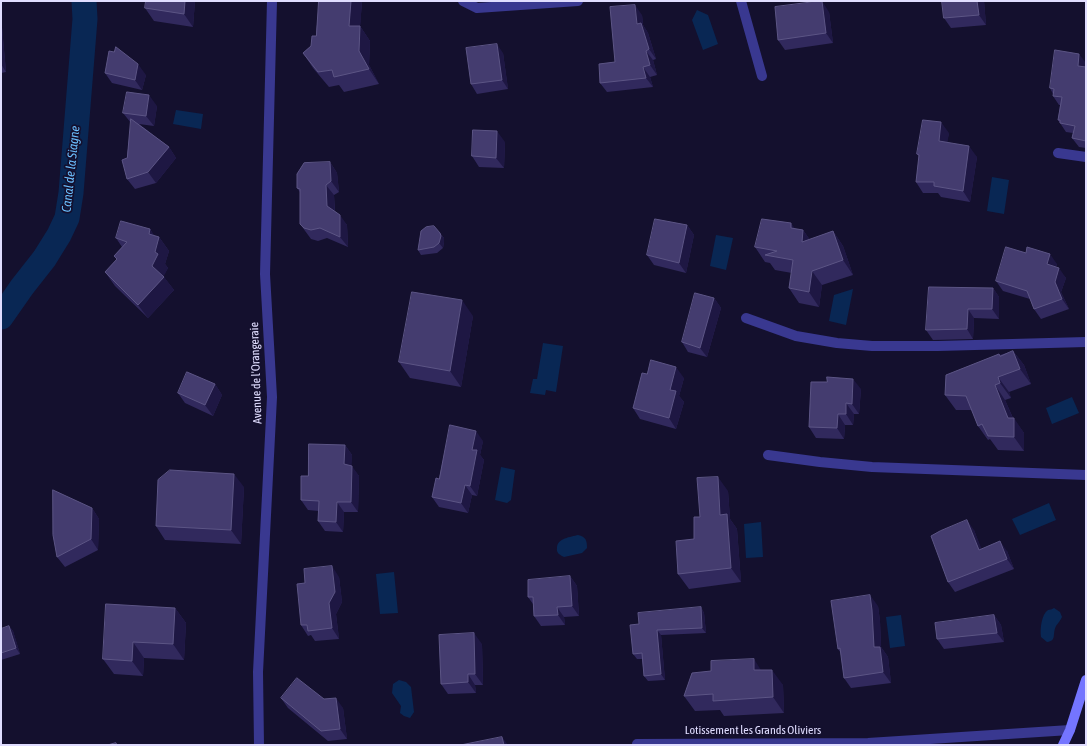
<!DOCTYPE html>
<style>
body{margin:0}
#map{position:relative;width:1087px;height:746px;overflow:hidden;background:#14102e;font-family:"Asap Condensed",sans-serif}
canvas{display:block}
.frame{position:absolute;inset:0;border:2px solid #e0ddff;pointer-events:none}
</style>
<div id="map">
<canvas width="1087" height="746"></canvas>
<div class="frame"></div>
</div>
<script>
const g = document.querySelector('canvas').getContext('2d');
g.lineJoin = 'round';
function paint(path, color) { g.fillStyle = color; g.fill(path, 'evenodd'); }
function strokePath(path, color, width, dash) { g.strokeStyle = color; g.lineWidth = width; g.lineCap = dash ? 'butt' : 'round'; g.setLineDash(dash || []); g.stroke(path); }
function drawText(font, color, halo, rows, align = 'center') {
  g.font = font + ' "Asap Condensed",sans-serif'; g.lineWidth = 3.5; g.setLineDash([]); g.textBaseline = 'middle'; g.strokeStyle = halo; g.fillStyle = color; for (const [text, x, y, turn = 0] of rows) {
    g.save(); g.translate(x, y); g.rotate((+turn || 0) * Math.PI / 180); g.textAlign = isNaN(turn) ? turn : align; if (halo) g.strokeText(text, 0, 0); g.fillText(text, 0, 0); g.restore();
  }
}
paint(new Path2D(`
 M697 10 708 15 718 44 703 50 692 20Z
 M176 110 203 114 201 129 173 124Z
 M992 177 1009 180 1004 214 987 211Z
 M716 235 733 238 726 270 710 266Z
 M853 289 846 325 829 321 834 295Z
 M543 343 563 346 556 392 546 390 545 395 530 393 533 379H537Z
 M1072 397 1079 413 1052 424 1046 408Z
 M501 467 515 470 511 500 507 503 495 500Z
 M1049 503 1056 520 1020 535 1012 519Z
 M761 522 763 557 746 558 744 524Z
 M578 535C586 537 587 540 587 548L582 553 564 557C560 555 556 553 557 548 557 538 571 537 578 535Z
 M394 572 398 613 380 614 376 574Z
 M1054 608 1060 612 1062 617C1060 621 1058 623 1056 626 1052 634 1057 641 1047 642L1041 637C1040 630 1041 615 1048 610 1049 610 1053 609 1054 608Z
 M901 615 905 646 890 648 886 617Z
 M399 680 406 682 411 687 414 712 410 718 404 716 400 713 401 706 392 693 393 684Z`), '#092754');
strokePath(new Path2D(`
 M1 317 22 287 44 259 59 235 67 218 71 193 85 19 84 1`), '#092754', 25);
strokePath(new Path2D(`
 M1058 153 1086 157
 M768 455 820 462 872 467 1086 475`), '#393890', 10);
strokePath(new Path2D(`
 M463 1 477 8 578 1
 M741 1 762 76
 M746 318 796 336 837 343 872 346H938L1086 342
 M637 744 868 743 1070 730
 M259 745 258 672 272 397 265 274 272 1`), '#393890', 10);
strokePath(new Path2D(`
 M1063 745 1070 730 1086 680`), '#7475ff', 10);
paint(new Path2D(`
 M195 1 193 27 154 21 145 8Z
 M319 1H361L362 2 360 26 370 41 369 65 379 84 344 92 339 85 329 87 313 68 303 53 311 46 316 36Z
 M942 1H984L986 25 951 28 944 18Z
 M829 12 833 43 785 50 778 40Z
 M642 15 643 25 648 33 656 59 653 60 657 75 650 77 653 87 607 92 600 83 615 62Z
 M1 16 6 72 1 73Z
 M503 53 508 89 477 94 471 84Z
 M1086 63 1085 67H1086V148L1079 147 1072 138 1073 133 1066 132 1058 120 1060 105H1059L1053 96V94L1050 88Z
 M105 73 146 75 142 90 112 83Z
 M157 106 154 126 139 124 169 147 176 158 156 183 135 189 127 179V158L131 123 123 113Z
 M949 133 947 142 977 157 970 202 941 197 938 193H923L916 182 919 156 917 154Z
 M505 142 504 168 479 167 472 156Z
 M330 162 337 173 339 192 334 195 335 211 347 225 348 247 327 238 318 241 311 239 300 224V192L297 188Z
 M687 225 694 235 686 273 654 265 647 255Z
 M150 229 154 236 159 237 169 251 165 264 168 268 163 276 174 290 148 318 115 286 105 272 117 260 114 256 122 247 116 238Z
 M795 229 803 230 810 240 833 231 843 246 853 275 822 285 819 307 799 303 789 288 792 273 775 270 770 263 765 262 755 247Z
 M440 233 444 238V242L443 248 437 253 421 255 418 250Z
 M1057 264 1056 267 1066 278 1061 292 1069 309 1041 319 1034 309 1030 299 1003 291 996 281Z
 M993 288 999 297V319L974 318 973 339 933 340 926 330Z
 M714 298 721 308 707 357 688 352 682 342Z
 M473 316 461 387 410 378 399 362Z
 M1013 351 1024 365 1031 384 1009 392 1011 398 1005 400 1013 418 1024 433V451L998 450 990 439 988 440 978 426 972 410H956L945 395 1000 355Z
 M647 374 684 378 679 396 684 402 676 429 640 419 633 408Z
 M215 384 222 395 213 416 185 403 178 393Z
 M861 389 859 414H854L853 425H845L844 439 816 438 809 427Z
 M483 441 480 455 484 460 477 496 472 495 468 513 439 507 432 497 439 479Z
 M345 445 352 455 351 466 359 476 358 512H344L343 532 325 531 318 521 319 511 308 510 301 500 308 476Z
 M244 487 241 544 165 540 156 526Z
 M728 491 730 519 737 529 741 582 689 589 678 574 694 539 700 517Z
 M92 508 99 519 98 550 65 567 57 557Z
 M974 530 981 549 1007 551 1014 569 955 592 948 582Z
 M570 576 577 586 579 616 564 617 565 625 541 626 534 616 533 604 528 597Z
 M339 577 342 602 336 614 339 639 315 641 311 635 308 636 301 625 305 583Z
 M878 606 880 621 881 647 888 657 891 683 851 688 844 678 841 653 838 649Z
 M701 607 704 613 706 633 661 635 665 680 648 681 644 676 642 659H637L633 654 639 624Z
 M175 608 186 623 184 660 144 658 143 676 114 674 103 659Z
 M994 615 1001 625 1004 642 944 649 937 639Z
 M9 626 13 631 20 654 1 660V629Z
 M482 644 483 685H475L476 693 448 694 441 684Z
 M761 670 783 685 784 713 724 716 720 710 695 711 684 696Z
 M281 698 324 699 343 708 347 739 328 741 288 708Z`), '#31295d');
paint(new Path2D(`
 M185 1H195L193 27 184 14Z
 M351 1H361L362 2 359 41 349 26Z
 M822 1 829 12 833 43 826 33Z
 M977 1H984L986 25 979 15Z
 M635 5 642 15 643 25 648 33 656 59 649 49 637 24Z
 M1 16 6 72 1 64Z
 M360 26 370 41 369 65 379 84 369 69 359 51Z
 M497 44 503 53 508 89 502 80Z
 M646 51 653 60 657 75 650 65Z
 M1079 54 1086 63 1084 75 1078 66Z
 M138 64 146 75 142 90 135 80Z
 M643 67 650 77 653 87 646 78Z
 M149 95 157 106 154 126 146 116Z
 M941 122 949 133 946 152 939 141Z
 M497 131 505 142 504 168 496 158Z
 M969 146 977 157 970 202 963 191Z
 M169 147 176 158 156 183 148 172Z
 M330 162 337 173 339 192 331 181Z
 M326 185 334 195 335 216 327 206Z
 M340 215 347 225 348 247 340 237Z
 M791 223 801 237 791 228Z
 M687 225 694 235 686 273 679 263Z
 M150 229 158 241 159 237 169 251 165 264 168 268 162 280 152 266 155 252 149 234Z
 M803 230 813 244 802 242Z
 M833 231 843 246 853 275 843 260Z
 M440 233 444 238V242L443 248 439 243Z
 M1050 254 1057 264 1053 274 1047 264Z
 M1059 268 1066 278 1061 292 1069 309 1062 299 1055 282Z
 M812 271 822 285 819 307 809 292Z
 M164 277 174 290 148 318 138 305Z
 M993 288 999 297V319L992 309Z
 M714 298 721 308 707 357 700 348Z
 M462 300 473 316 461 387 450 371Z
 M968 309 974 318 973 339 967 329Z
 M1013 351 1024 365 1031 384 1020 369Z
 M676 367 684 378 679 396 684 402 676 429 669 418 670 390Z
 M998 377 1009 392 1011 398 1000 383Z
 M853 379 861 389 859 414 852 404Z
 M215 384 222 395 213 416 205 405Z
 M995 385 1005 400 1014 421V418L1024 433V451L1014 437 1008 418Z
 M846 403 854 414 853 425 846 414Z
 M838 414 845 425 844 439 837 428Z
 M476 431 483 441 480 455 484 460 477 496 470 486 472 450Z
 M345 445 352 455 351 474 344 464Z
 M352 466 359 476 358 512 351 502Z
 M234 474 244 487 241 544 231 530Z
 M718 477 728 491 730 519 737 529 741 582 731 568 720 515Z
 M465 485 472 495 468 513 461 503Z
 M337 502 344 512 343 532 336 522Z
 M92 508 99 519 98 550 91 539Z
 M967 520 974 530 986 560 979 550Z
 M1000 541 1007 551 1014 569 1007 559Z
 M332 566 339 577 342 602 336 614 339 639 332 628 329 603Z
 M570 576 577 586 579 616 572 606Z
 M870 595 878 606 880 621 881 647 888 657 891 683 883 672 874 647Z
 M557 607 564 617 565 625 558 615Z
 M701 607 704 613 706 633 702 628Z
 M175 608 186 623 184 660 173 644Z
 M994 615 1001 625 1004 642 997 633Z
 M9 626 13 631 20 654 16 648Z
 M657 630 661 635 665 680 661 674Z
 M474 633 482 644 483 685 475 674Z
 M133 642 144 658 143 676 132 661Z
 M754 659 764 675 754 670Z
 M772 670 783 685 784 713 773 697Z
 M468 674 475 685 476 693 468 682Z
 M336 698 343 708 347 739 340 729Z
 M502 737 508 745H504Z`), '#1e1743');
const building = new Path2D(`
 M146 1H185L184 14 145 8Z
 M319 1H351L349 26H360L359 51 369 69 334 77 332 70 318 72 303 53 311 46 312 36H316Z
 M822 1 826 33 778 40 775 7Z
 M942 1H977L979 15 944 18Z
 M635 5 637 24 641 23 649 49 646 51 650 65 643 67 646 78 600 83 599 64 615 62 610 7Z
 M497 44 502 80 471 84 466 48Z
 M116 47 138 64 135 80 105 73 109 51 114 52Z
 M1055 50 1079 54 1078 66 1086 67V141L1072 138 1075 126 1060 123V120H1058L1062 97 1053 96 1054 89 1050 88Z
 M127 92 149 95 146 116 123 113Z
 M131 119 169 147 148 172 127 179 122 160 127 158Z
 M923 120 941 122 939 141 969 146 963 191 934 186V182H916L919 155 917 154Z
 M473 130 497 131 496 158 472 156Z
 M330 162 331 181 326 185 327 206 340 215V237L320 228 311 230 304 228 300 224V189L297 188V174L304 163Z
 M655 219 687 225 679 263 647 255Z
 M762 219 791 223V228L803 230 802 242 833 231 843 260 812 271 809 292 789 288 793 260 765 255 777 251 755 247Z
 M121 221 150 229 149 234 159 237 155 252 158 254 152 266 164 277 138 305 105 272 117 259 114 256 127 242 116 238Z
 M434 226 440 233 441 236 439 243 434 247 418 250 421 231 426 227Z
 M1006 247 1026 253 1027 247 1050 254 1047 264 1059 268 1055 282 1062 299 1034 309 1027 291 996 281Z
 M929 287 993 288 992 309H968L967 329 926 330Z
 M412 292 462 300 450 371 399 362Z
 M695 293 714 298 700 348 682 342Z
 M1013 351 1020 369 998 377 1000 383 995 385 1008 418H1014V437L988 436 982 424 978 426 966 396 945 395 946 375 999 354 1000 356Z
 M651 360 676 367 670 390 676 391 669 418 633 408 642 373 647 374Z
 M187 372 215 384 205 405 178 393Z
 M827 377 853 379 852 404 846 403V414H838L837 428 809 427 811 382H827Z
 M450 425 476 431 472 450H477L470 486 465 485 461 503 432 497 436 478 439 479Z
 M309 444 345 445 344 464 352 466 351 502H337L336 522 318 521 319 501 301 500V476H308Z
 M170 470 234 474 231 530 156 526 158 480Z
 M718 477 720 515 727 514 731 568 678 574 676 541 694 539V517H700L697 478Z
 M53 490 92 508 91 539 57 557 53 535Z
 M967 520 979 550 1000 541 1007 559 948 582 931 536 940 531Z
 M332 566 335 592 329 603 332 628 308 631 307 625H301L297 584 305 583 304 569Z
 M570 576 572 606 557 607 558 615 534 616 533 597H528V580Z
 M870 595 872 610 874 647H880L883 672 844 678 840 648 838 649 831 601Z
 M106 604 175 608 173 644 133 642 132 661 103 659Z
 M701 607 702 628 657 630 661 674 644 676 642 653 633 654 630 625 639 624 638 613Z
 M994 615 997 633 937 639 935 623Z
 M9 626 16 648 1 653V629Z
 M474 633 475 674H468V682L441 684 439 635Z
 M754 659V670H772L773 697 713 701V694L684 696 692 673 711 671V661Z
 M297 678 324 699 336 698 340 729 321 731 281 698Z
 M502 737 504 745H461Z
 M116 743 117 745H108Z`);
paint(building, '#443c6f');
strokePath(building, '#5c5585', 1);
drawText('12px', '#e0ddff', '#14102e', [
 ["Avenue de l'Orangeraie",256,373,-92],
 ["Lotissement les Grands Oliviers",753,730]
]);
drawText('italic 13px', '#6bbfff', '#14102e', [
 ["Canal de la Siagne",71,169,-84]
]);
</script>
